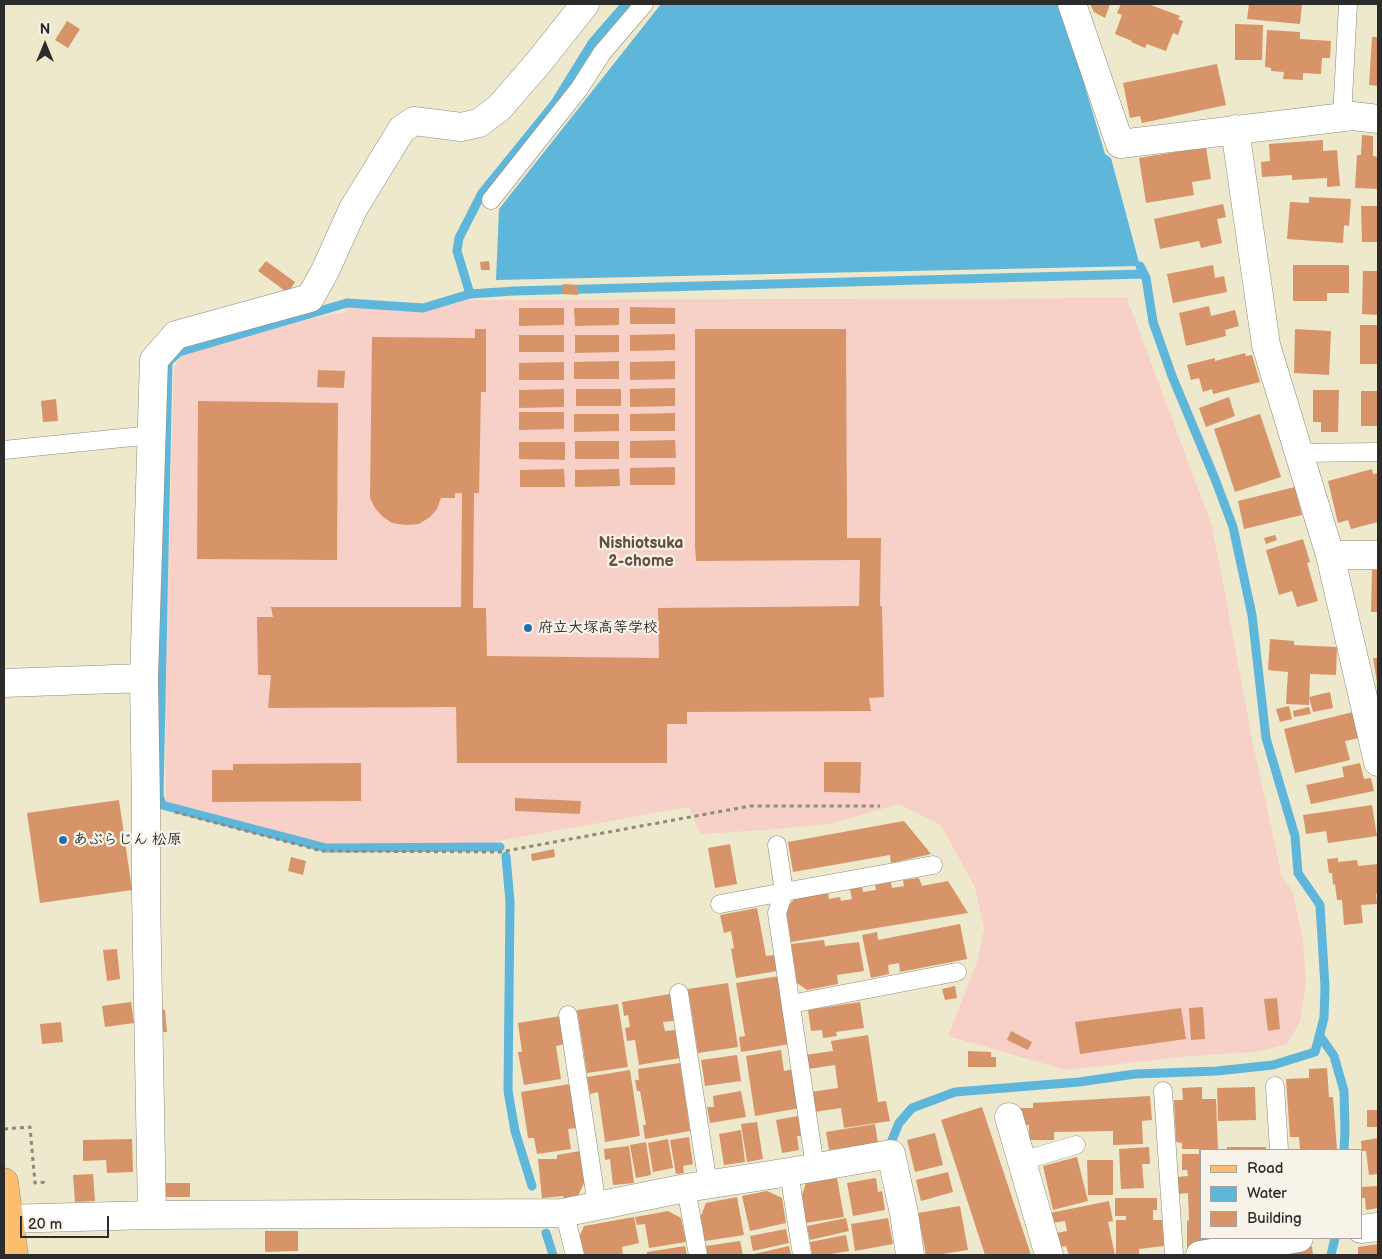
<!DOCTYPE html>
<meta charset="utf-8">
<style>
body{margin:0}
#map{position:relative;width:1382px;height:1259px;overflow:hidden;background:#eee8cd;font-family:"Balsamiq Sans",sans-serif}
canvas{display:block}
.frame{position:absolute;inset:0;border:5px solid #2b2b2b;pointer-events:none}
.legend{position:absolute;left:1200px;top:1149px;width:162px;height:90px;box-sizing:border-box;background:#f7f3e8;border:1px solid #a5a39c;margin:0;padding:6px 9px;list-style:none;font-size:15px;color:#2b2b2b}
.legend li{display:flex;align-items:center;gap:10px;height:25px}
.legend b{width:25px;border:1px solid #a5a39c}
.north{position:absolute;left:20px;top:20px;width:50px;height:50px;-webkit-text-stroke:4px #f7f3e8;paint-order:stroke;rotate:0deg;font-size:14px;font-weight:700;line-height:20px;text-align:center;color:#2b2b2b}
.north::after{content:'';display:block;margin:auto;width:18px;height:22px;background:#2b2b2b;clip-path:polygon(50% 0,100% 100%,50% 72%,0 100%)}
.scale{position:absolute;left:20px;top:1216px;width:89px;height:22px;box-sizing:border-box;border:2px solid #2b2b2b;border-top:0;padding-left:6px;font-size:15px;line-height:18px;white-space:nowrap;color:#2b2b2b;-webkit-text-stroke:4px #f7f3e8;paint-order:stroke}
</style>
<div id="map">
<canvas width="1382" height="1259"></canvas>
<div class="frame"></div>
<ul class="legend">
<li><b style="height:6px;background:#fbbd6e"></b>Road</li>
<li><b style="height:14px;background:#5eb7db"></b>Water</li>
<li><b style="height:14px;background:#d69468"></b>Building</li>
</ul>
<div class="north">N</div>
<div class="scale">20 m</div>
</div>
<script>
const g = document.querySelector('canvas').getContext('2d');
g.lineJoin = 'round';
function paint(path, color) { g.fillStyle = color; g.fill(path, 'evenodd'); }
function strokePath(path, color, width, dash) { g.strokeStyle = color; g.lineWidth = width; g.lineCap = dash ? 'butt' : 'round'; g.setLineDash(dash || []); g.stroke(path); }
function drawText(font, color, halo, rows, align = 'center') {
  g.font = font + ' "Balsamiq Sans","Klee One",sans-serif'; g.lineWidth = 4.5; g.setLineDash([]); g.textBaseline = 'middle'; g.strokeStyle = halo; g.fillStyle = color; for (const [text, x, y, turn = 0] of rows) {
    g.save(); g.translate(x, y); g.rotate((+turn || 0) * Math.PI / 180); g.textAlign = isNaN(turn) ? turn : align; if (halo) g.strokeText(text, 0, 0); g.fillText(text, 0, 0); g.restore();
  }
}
paint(new Path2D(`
 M1127 298 1212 526 1224 588 1252 739 1282 877 1292 890 1303 939 1306 984 1300 1022 1287 1044 1256 1052 1191 1056 1066 1070 948 1036 977 962 984 929 975 887 941 825 899 804 829 824 765 830 700 834 689 807 481 844 319 845 166 804 165 693 174 367 183 353 314 318 345 312V308L424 312 468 300Z`), '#f7d1c7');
paint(new Path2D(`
 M661 4H1057L1064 16 1105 154 1111 158 1140 266 496 280 499 209Z`), '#5eb7db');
strokePath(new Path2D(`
 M470 294 514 291 1144 274
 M500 847 326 848 162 805 159 795 168 362 179 352 347 303 423 308 470 294 457 251 459 238 482 193 555 103 592 43 626 4
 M506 856 510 902 508 1091 515 1131 532 1186
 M1320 1036 1334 1056 1344 1091 1345 1131 1344 1150
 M892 1140 899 1123 912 1108 955 1092 1079 1082 1135 1074 1217 1071 1273 1065 1315 1052 1324 1018 1325 987 1320 905 1298 873 1295 836 1266 738 1252 615 1233 527 1215 479 1172 376 1153 322 1146 278 1140 266
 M546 1233 553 1255
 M1331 1255 1335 1238`), '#5eb7db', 9);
paint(new Path2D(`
 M1090 4H1110L1105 18 1094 12Z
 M1121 4H1148L1180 16 1178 19 1183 21 1178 35 1173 33 1166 51 1147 44 1145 48 1131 42 1132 41 1115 34 1122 15 1117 13Z
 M1249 4H1302L1300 24 1247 19Z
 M67 21 80 29 68 48 55 40Z
 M1235 24 1263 25 1262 60H1235Z
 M1267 30 1300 32V39L1331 41 1330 58H1322L1321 74 1303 73V80L1283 79 1284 72 1271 71V68L1265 67Z
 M1372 37H1378V86L1369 85Z
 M1217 64 1226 105 1142 123 1140 116 1130 118 1123 83Z
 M1362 135 1373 136V156L1378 157V189L1355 188 1357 155H1361Z
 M1323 140V151L1337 150 1340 186 1327 187V178L1292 180V175L1262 177 1261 162 1270 161 1269 144Z
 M1206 147 1211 179 1192 182 1194 195 1146 203 1139 158Z
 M1309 197 1351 199 1349 226 1344 225 1343 243 1287 239 1290 202 1309 203Z
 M1223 204 1226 217 1217 219 1222 243 1201 248 1199 241 1160 249 1154 219Z
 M1361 206H1378V242H1362Z
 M266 261 295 282 288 293 258 271Z
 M489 261 490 270H481L480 262Z
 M1213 265 1215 278 1224 276 1227 292 1173 303 1167 274Z
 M1293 265H1349V293H1327V301H1293Z
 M1363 271H1378V315L1362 314Z
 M563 284 578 285V295L562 294Z
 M1209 306 1211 316 1235 310 1239 326 1225 330 1226 336 1186 346 1179 313Z
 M630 307 675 308V324H630Z
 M519 308H564V325L519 326Z
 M574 308H619V325L575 326Z
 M1360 325H1378V364H1360Z
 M475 329H486V392H481L479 493H474L473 608H486L487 656 659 658 658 608 859 606 860 560 696 561 695 546V329H846L847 538H881L880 606H882L884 697 869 698 871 711 687 712V724H667V763H457L456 707 268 708 271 675H258L257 617H273L271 607H461L462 493H455V498H441L437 509 430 517 419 524 406 525 392 523 382 516 375 508 370 498 372 337 475 338Z
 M1295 329 1331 331 1329 375 1294 373Z
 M675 334V350L630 351V335Z
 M519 335H564V352H519Z
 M575 335H619V352L575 353Z
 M1245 353 1246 356 1252 355 1260 382 1213 394 1212 389 1203 392 1199 378 1191 380 1187 365 1215 358V361Z
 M619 361V379H574V362Z
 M675 361V379L630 380V362Z
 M564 362V380H519V363Z
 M318 370 345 371 344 388 317 387Z
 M675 388V406L630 407V389Z
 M564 389V407L519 408V390Z
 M576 389H621V406H576Z
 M1313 390H1339L1338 432H1321V422H1313Z
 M1361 391H1378V426H1361Z
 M1229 397 1235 416 1206 427 1199 408Z
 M56 399 58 421 43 422 41 401Z
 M198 401 338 403 337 560 197 559Z
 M519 412H564V429L519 430Z
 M675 413V431H630V414Z
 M574 414H619V431L574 432Z
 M1260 414 1281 477 1235 492 1214 429Z
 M675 440 676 458H630V441Z
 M575 441H619V459H575Z
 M519 442H565V460L519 459Z
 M675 467V485H630V468Z
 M564 469 565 487H520V470Z
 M619 469 620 486 575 487V470Z
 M1372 469 1373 474 1378 473V522L1351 529 1348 520 1338 523 1328 481Z
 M1295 487 1302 515 1244 529 1238 501Z
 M1275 535 1277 540 1266 544 1264 538Z
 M1303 539 1310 562 1307 563 1318 601 1297 607 1292 591 1279 595 1266 550Z
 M1372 570H1378V612H1371Z
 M1270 639 1294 641V645L1337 647 1336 675 1310 674 1309 705 1286 704 1288 672 1268 670Z
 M1373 658H1378V682H1377Z
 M1330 692 1333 708 1313 712 1309 697Z
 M1289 706 1292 719 1280 722 1276 709Z
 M1309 707 1311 714 1294 717 1293 711Z
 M1353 712 1359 738 1345 741 1350 760 1295 773 1284 729Z
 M824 762H861L860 793 824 792Z
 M361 763V801L212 802V770H233V764Z
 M1360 763 1364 779 1371 778 1374 791 1311 804 1306 785 1344 777 1342 767Z
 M515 798 581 801 580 814 515 811Z
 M119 800 132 890 40 903 27 813Z
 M1372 805 1377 836 1328 843 1326 831 1306 834 1303 815Z
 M904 821 931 854 891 863 890 855 793 872 788 842Z
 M730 844 737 884 715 888 708 848Z
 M554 849 555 857 532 861 531 854Z
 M291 857 306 861 303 875 288 871Z
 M1338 858V862L1357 860 1358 866 1378 864V894H1376L1377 904 1361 905 1363 923 1344 925 1342 900H1337L1335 884 1333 885 1332 873H1329L1327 859Z
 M919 878 922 886 948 881 968 913 791 942 786 909 795 898 828 893 829 899 840 897 841 901 852 899 850 889 862 887 863 892 876 890 875 885 891 882 892 888 904 886 903 880Z
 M757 908 766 956 774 955 777 971 736 978 731 949 734 948 731 931 724 933 720 915Z
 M960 924 967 959 900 972 899 963 888 965 889 974 871 978 862 935 877 932 878 940Z
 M824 940 825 946 859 942 864 971 837 975 838 984 807 990 797 983 791 944Z
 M117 949 120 979 107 981 103 950Z
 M779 976 790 1044 741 1052 739 1037 745 1036 736 983Z
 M728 983 738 1047 698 1053 688 989Z
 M955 986 957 998 945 1000 942 989Z
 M670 994 674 1021 663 1022 665 1031 675 1030 680 1058 639 1065 635 1040 627 1041 625 1028 630 1027 628 1015 624 1016 622 1002Z
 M1277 998 1280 1029 1268 1031 1264 999Z
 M131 1002 134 1023 105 1027 102 1006Z
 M860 1002 864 1028 836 1032 837 1036 823 1038 822 1030 811 1031 808 1010Z
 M618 1004 628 1067 587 1073 577 1010Z
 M1203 1007 1205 1039 1191 1040 1189 1008Z
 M1181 1008 1186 1039 1080 1054 1075 1022Z
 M156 1010H165L167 1032H157Z
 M561 1016 565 1044 556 1046 561 1079 524 1085 518 1052H522L518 1023Z
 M61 1022 63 1042 42 1044 40 1024Z
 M1011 1031 1032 1042 1028 1050 1007 1040Z
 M868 1035 878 1102 886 1101 890 1121 844 1128 841 1108 814 1112 811 1092 838 1088 835 1065 808 1069 805 1055 833 1051 831 1041Z
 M781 1050 784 1071 794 1069 800 1108 755 1116 746 1056Z
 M968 1051 991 1052V1057H996V1067H968Z
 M737 1055 741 1081 705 1086 701 1060Z
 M680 1063 690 1131 645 1139 643 1125H646L640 1091H637L635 1080H639L638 1069Z
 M1327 1068 1329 1097H1333L1337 1150H1300L1299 1137H1290L1286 1079 1309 1078V1069Z
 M630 1070 640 1136 605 1142 598 1092 590 1094 587 1077Z
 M570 1084 577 1128 568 1129 571 1149 537 1154 534 1138H528L521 1092Z
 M1202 1087V1099H1216L1218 1150H1201V1238H1222V1245L1187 1250V1221L1189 1220 1188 1193 1179 1194 1177 1177 1188 1176 1187 1170H1182V1154H1199V1149H1182V1143L1176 1142 1174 1100H1183L1182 1088Z
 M1255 1087 1256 1120 1218 1121 1217 1088Z
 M741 1091 746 1117 710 1123 707 1107H714L713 1096Z
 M1150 1096 1152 1120 1142 1121 1143 1144 1113 1145V1131L1054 1132V1140H1029V1125H1021V1108H1033V1103Z
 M982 1107 1031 1255H985L941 1120Z
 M1367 1110H1378V1127H1367Z
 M798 1116 801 1136H797L799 1150 782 1153 776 1120Z
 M757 1122 763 1159 747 1162 741 1124Z
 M875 1124 878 1143 829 1150 826 1132Z
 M741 1130 745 1162 724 1165 719 1134Z
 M935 1133 943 1165 915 1172 907 1140Z
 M689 1137 693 1164 683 1166 684 1173 676 1174 670 1140Z
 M1378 1138V1174L1369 1175 1366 1151H1362L1361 1141Z
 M132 1139 133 1172 107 1173 106 1160 83 1161V1140Z
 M668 1139 673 1168 653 1172 648 1143Z
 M646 1142 651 1175 636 1178 630 1145Z
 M629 1146 634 1183 613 1185 610 1159 605 1160 604 1149Z
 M1149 1147 1150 1164H1142L1144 1188 1121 1189 1119 1149Z
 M1227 1147H1266V1150H1227Z
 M580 1151 584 1183 578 1196 564 1199 563 1196 542 1198 538 1159H557V1155Z
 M1077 1157 1088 1201 1053 1210 1043 1166Z
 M1087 1160H1113V1195H1088Z
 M948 1172 953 1192 921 1201 916 1180Z
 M93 1174 95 1201 75 1202 73 1175Z
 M837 1178 844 1217 805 1223 801 1198 806 1183Z
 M876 1178 878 1192 882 1191 885 1210 853 1216 847 1183Z
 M159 1183H190V1197H159Z
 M1378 1186V1208L1366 1210 1365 1198H1361V1187Z
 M767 1191 782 1198 786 1223 750 1231 742 1196Z
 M737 1197 744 1235 705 1241 700 1218 706 1203Z
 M1115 1198H1157V1210H1153V1220H1162L1164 1246 1139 1249V1255H1116V1220H1126V1216H1115Z
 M1109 1201 1113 1221 1108 1222 1115 1255H1069L1066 1246 1060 1247 1057 1233 1067 1231 1065 1221 1052 1223 1050 1213Z
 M960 1206 968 1250 936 1255H926L918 1213Z
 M668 1211 681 1218 686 1242 649 1248 645 1224 637 1225 635 1217Z
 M634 1217 639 1243 622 1247 623 1255H582L577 1242 584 1226Z
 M846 1218 849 1231 810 1240 807 1226Z
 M888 1218 893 1244 855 1251 851 1224Z
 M786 1229 789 1243 753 1251 750 1236Z
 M265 1231H298V1251L265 1252Z
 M846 1235 849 1251 825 1255H812L810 1242Z
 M740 1241 743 1255H707L706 1246Z
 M1378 1244V1255H1358V1247Z
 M685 1246 687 1255H647V1252Z
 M789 1246 791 1255H754V1254Z
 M1312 1246 1313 1255H1267V1254Z`), '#d69468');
const lane = new Path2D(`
 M1342 118 1348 4
 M491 200 579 89 602 53 644 4
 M4 450 152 435
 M1299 453 1378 452
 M720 904 784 892 777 845
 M679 993 708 1185
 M791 1004 957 972
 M568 1015 597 1206
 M1275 1086 1279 1150
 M1163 1091 1174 1255
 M1022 1161 1076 1145
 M815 1167 777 913 784 892 933 865
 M789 1172 802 1255
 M686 1188 698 1255
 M562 1213 568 1227 575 1255`);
const street = new Path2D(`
 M1072 4 1120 144 1353 116 1378 119
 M1235 129 1266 345 1330 555 1378 762
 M1330 555H1378
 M4 683 144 678
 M1009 1117 1049 1255
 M152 1215 146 894V803L144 678 154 360 176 335 310 298 325 271 353 209 402 129 414 121 461 127 479 123 499 108 539 62 585 4
 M4 1219 152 1215 562 1213 686 1188 789 1172 891 1154 904 1213 910 1255
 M1361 1229 1378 1227
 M1200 1255 1299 1238`);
const primary = new Path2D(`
 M4 1182 14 1255`);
strokePath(lane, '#8c8a7c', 19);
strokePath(street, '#8c8a7c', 29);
strokePath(primary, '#8c8a7c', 29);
strokePath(new Path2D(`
 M175 812 322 851 500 852 750 806H880
 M4 1129 30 1127 35 1183 46 1182`), '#8c8a7c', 3, [4, 4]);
strokePath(lane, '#fff', 18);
strokePath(street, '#fff', 28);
strokePath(primary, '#fbbd6e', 28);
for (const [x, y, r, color] of [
 [528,628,5,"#1f6fb2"],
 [63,840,5,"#1f6fb2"]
]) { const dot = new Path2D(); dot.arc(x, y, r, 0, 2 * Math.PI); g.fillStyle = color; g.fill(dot); strokePath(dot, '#f7f3e8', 2); }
drawText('bold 15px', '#2b2b2b', '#f7f3e8', [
 ["府立大塚高等学校",538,628],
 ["あぶらじん 松原",73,840]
], 'left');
drawText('bold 16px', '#675040', '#f7f3e8', [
 ["Nishiotsuka",641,544],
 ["2-chome",641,562]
]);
</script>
